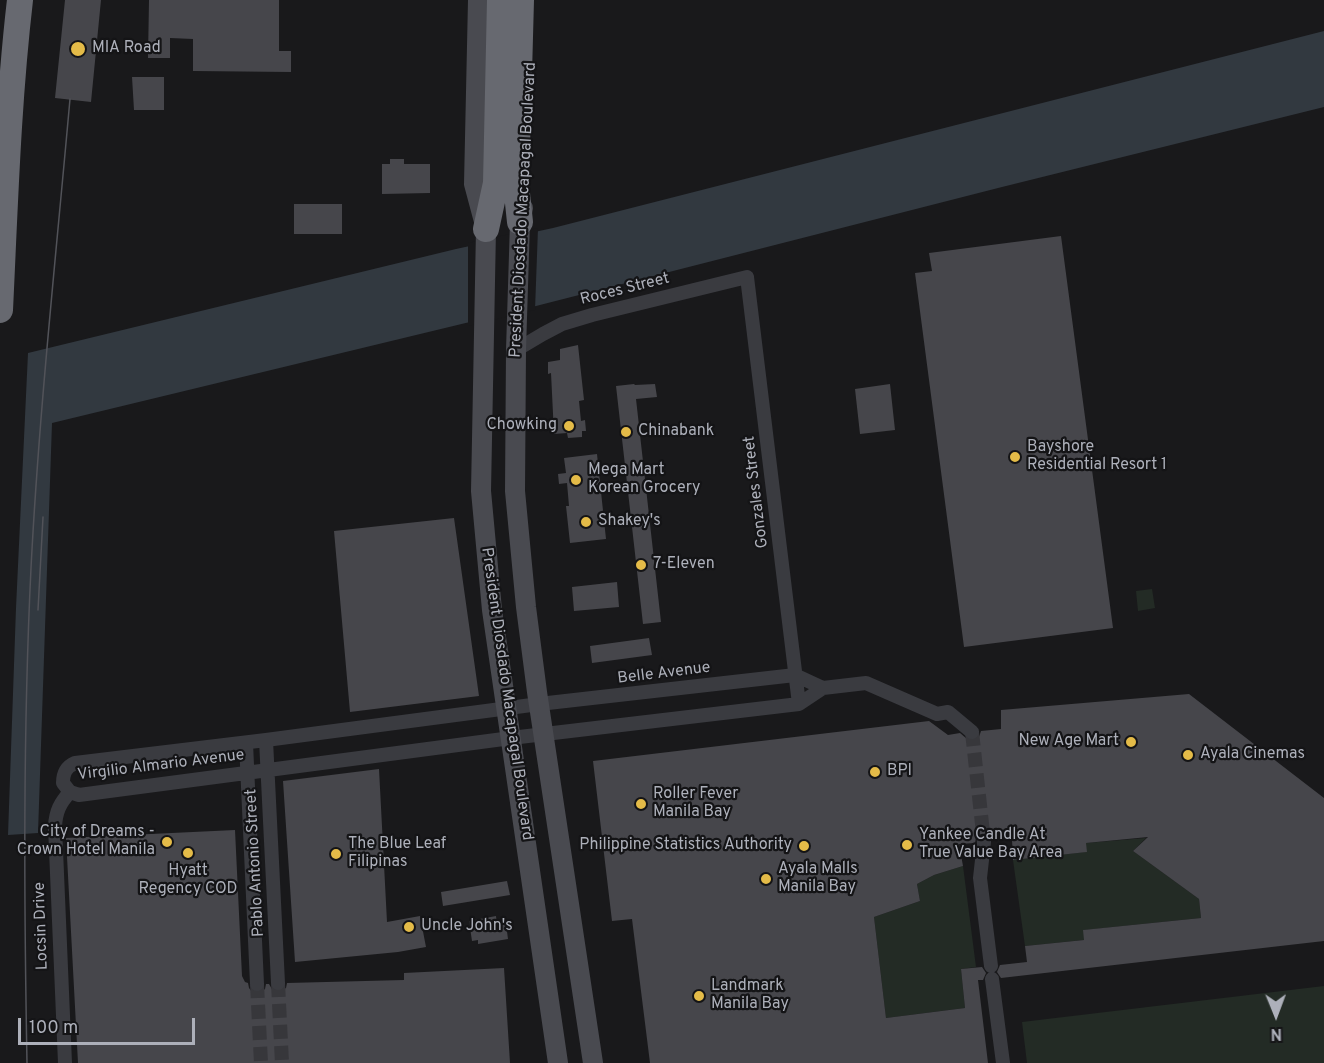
<!DOCTYPE html>
<style>
body{margin:0}
#map{position:relative;width:1324px;height:1063px;overflow:hidden;background:#19191b;font-family:Overpass,sans-serif}
canvas{display:block}
.north{position:absolute;left:1246px;top:985px;width:60px;height:60px;-webkit-text-stroke:4px #141416;paint-order:stroke;rotate:179deg;font-size:16px;font-weight:700;line-height:24px;text-align:center;color:#adb0ba}
.north::after{content:'';display:block;margin:auto;width:21px;height:27px;background:#adb0ba;clip-path:polygon(50% 0,100% 100%,50% 72%,0 100%)}
.scale{position:absolute;left:18px;top:1018px;width:177px;height:27px;box-sizing:border-box;border:3px solid #adb0ba;border-top:0;padding-left:8px;font-size:18px;line-height:21px;white-space:nowrap;color:#adb0ba;-webkit-text-stroke:4px #141416;paint-order:stroke}
</style>
<div id="map">
<canvas width="1324" height="1063"></canvas>
<div class="north">N</div>
<div class="scale">100 m</div>
</div>
<script>
const g = document.querySelector('canvas').getContext('2d');
g.lineJoin = 'round';
function paint(path, color) { g.fillStyle = color; g.fill(path, 'evenodd'); }
function strokePath(path, color, width, dash) { g.strokeStyle = color; g.lineWidth = width; g.lineCap = dash ? 'butt' : 'round'; g.setLineDash(dash || []); g.stroke(path); }
function drawText(font, color, halo, rows, align = 'center') {
  g.font = font + ' Overpass,sans-serif'; g.lineWidth = 4.5; g.setLineDash([]); g.textBaseline = 'middle'; g.strokeStyle = halo; g.fillStyle = color; for (const [text, x, y, turn = 0] of rows) {
    g.save(); g.translate(x, y); g.rotate((+turn || 0) * Math.PI / 180); g.textAlign = isNaN(turn) ? turn : align; if (halo) g.strokeText(text, 0, 0); g.fillText(text, 0, 0); g.restore();
  }
}
paint(new Path2D(`
 M1152 589 1155 608 1138 611 1136 591Z
 M1146 838 1133 851 1199 899 1201 918 1084 930V940L1025 946 1013 860 1086 852V843Z
 M963 866 976 967 961 969 965 1008 886 1018 874 917 920 901 917 884 934 875Z
 M1324 986V1063H1027L1022 1022Z`), '#232b25');
paint(new Path2D(`
 M1324 31V107L1002 187 536 306 52 423 38 833 8 835 16 608 28 353 456 249 553 228Z`), '#323940');
paint(new Path2D(`
 M538 228 535 310 468 326V243Z`), '#19191b');
paint(new Path2D(`
 M65 0H101L91 102 55 98Z
 M149 0H279V51H291V72L193 71V39L170 38V58H148Z
 M132 77H164V110H134Z
 M390 159H404V164H430V193L382 194V164H390Z
 M294 204H342V234H294Z
 M1061 236 1113 628 964 647 915 273 932 271 929 253Z
 M578 345 584 400 579 401 581 421 585 420 586 431H582V437L568 438 567 433 554 434 551 373 548 374V362L560 360V349Z
 M634 384 635 385 655 384 657 397 636 399 661 622 643 624 616 386Z
 M890 384 895 430 860 434 855 389Z
 M597 454 606 539 570 543 566 506H569L567 483 559 484 558 474 566 473 564 458Z
 M454 518 479 696 350 712 334 531Z
 M617 582 619 607 574 611 572 587Z
 M649 638 652 655 592 663 590 646Z
 M1189 694 1324 798V941L1001 978 997 972 1000 965 1027 962 1025 946 1084 940 1083 930 1201 918 1199 899 1133 851 1148 837 1086 843 1087 852 1013 860 1012 839 993 841 989 834H981L976 837 975 843 959 844 963 866 934 875 917 884 920 901 874 917 886 1018 965 1008 961 969 982 967 986 973 983 980H978L988 1063H650L632 919 612 921 593 761 929 721 948 735 960 733 967 739 975 741 979 737 981 731 1001 729V710Z
 M379 769 387 922 420 916 426 947 398 952 295 962 283 781Z
 M235 830 242 976 245 982 248 983 249 988 252 992 257 993 261 992 265 989 266 984H269L273 991 279 992 286 988 287 983 404 980V973L504 968 510 1063H78L66 838Z
 M507 881 510 895 443 906 441 892Z
 M496 916 497 926 506 924 508 939 478 944V940L472 941 469 921Z`), '#46464b');
strokePath(new Path2D(`
 M972 732 984 842
 M278 983 282 1063
 M257 984 261 1063`), '#37373b', 14, [14, 7]);
strokePath(new Path2D(`
 M516 350 543 334 562 324 592 315 747 277 799 704
 M823 688 795 675 539 704 266 740 75 763C66 767 63 773 63 783L70 792 79 795 511 738 799 704 823 688 866 683 937 714 948 712 972 732
 M266 740 278 983
 M246 743 257 984
 M984 842 980 878 991 966
 M992 979 1003 1063
 M65 1063 55 826C56 811 60 803 70 792`), '#3a3b40', 14);
strokePath(new Path2D(`
 M478 0 474 184 486 229 481 491 492 610 558 1063
 M523 208 520 222 516 350 515 491 526 607 537 692 593 1063`), '#494a50', 20);
strokePath(new Path2D(`
 M520 222 516 184 521 0
 M486 229 496 183 500 0
 M0 310C5 206 8 103 20 0`), '#676970', 26);
strokePath(new Path2D(`
 M38 610 43 517
 M27 1063C24 898 23 733 31 568 39 412 56 256 70 99`), '#525359', 1.5);
for (const [x, y, r, color] of [
 [78,49,8,"#e4bb48"],
 [569,426,6,"#e4bb48"],
 [626,432,6,"#e4bb48"],
 [1015,457,6,"#e4bb48"],
 [576,480,6,"#e4bb48"],
 [586,522,6,"#e4bb48"],
 [641,565,6,"#e4bb48"],
 [1131,742,6,"#e4bb48"],
 [1188,755,6,"#e4bb48"],
 [875,772,6,"#e4bb48"],
 [641,804,6,"#e4bb48"],
 [167,842,6,"#e4bb48"],
 [907,845,6,"#e4bb48"],
 [804,846,6,"#e4bb48"],
 [188,853,6,"#e4bb48"],
 [336,854,6,"#e4bb48"],
 [766,879,6,"#e4bb48"],
 [409,927,6,"#e4bb48"],
 [699,996,6,"#e4bb48"]
]) { const dot = new Path2D(); dot.arc(x, y, r, 0, 2 * Math.PI); g.fillStyle = color; g.fill(dot); strokePath(dot, '#141416', 2); }
drawText('16px', '#adb0ba', '#141416', [
 ["MIA Road",92,49],
 ["Chowking",557,426,"right"],
 ["Chinabank",638,432],
 ["Bayshore",1027,448],
 ["Residential Resort 1",1027,466],
 ["Mega Mart",588,471],
 ["Korean Grocery",588,489],
 ["Shakey's",598,522],
 ["7-Eleven",653,565],
 ["New Age Mart",1119,742,"right"],
 ["Ayala Cinemas",1200,755],
 ["BPI",887,772],
 ["Roller Fever",653,795],
 ["Manila Bay",653,813],
 ["City of Dreams -",155,833,"right"],
 ["Crown Hotel Manila",155,851,"right"],
 ["Yankee Candle At",919,836],
 ["True Value Bay Area",919,854],
 ["The Blue Leaf",348,845],
 ["Filipinas",348,863],
 ["Philippine Statistics Authority",792,846,"right"],
 ["Ayala Malls",778,870],
 ["Manila Bay",778,888],
 ["Hyatt",188,872,"center"],
 ["Regency COD",188,890,"center"],
 ["Uncle John's",421,927],
 ["Landmark",711,987],
 ["Manila Bay",711,1005]
], 'left');
drawText('16px', '#adb0ba', '#141416', [
 ["President Diosdado Macapagal Boulevard",524,210,-87],
 ["Roces Street",625,290,-14],
 ["Gonzales Street",757,492,-97],
 ["Belle Avenue",664,674,-7],
 ["President Diosdado Macapagal Boulevard",506,694,82],
 ["Virgilio Almario Avenue",161,766,-7],
 ["Pablo Antonio Street",256,863,-93],
 ["Locsin Drive",42,926,-92]
]);
</script>
